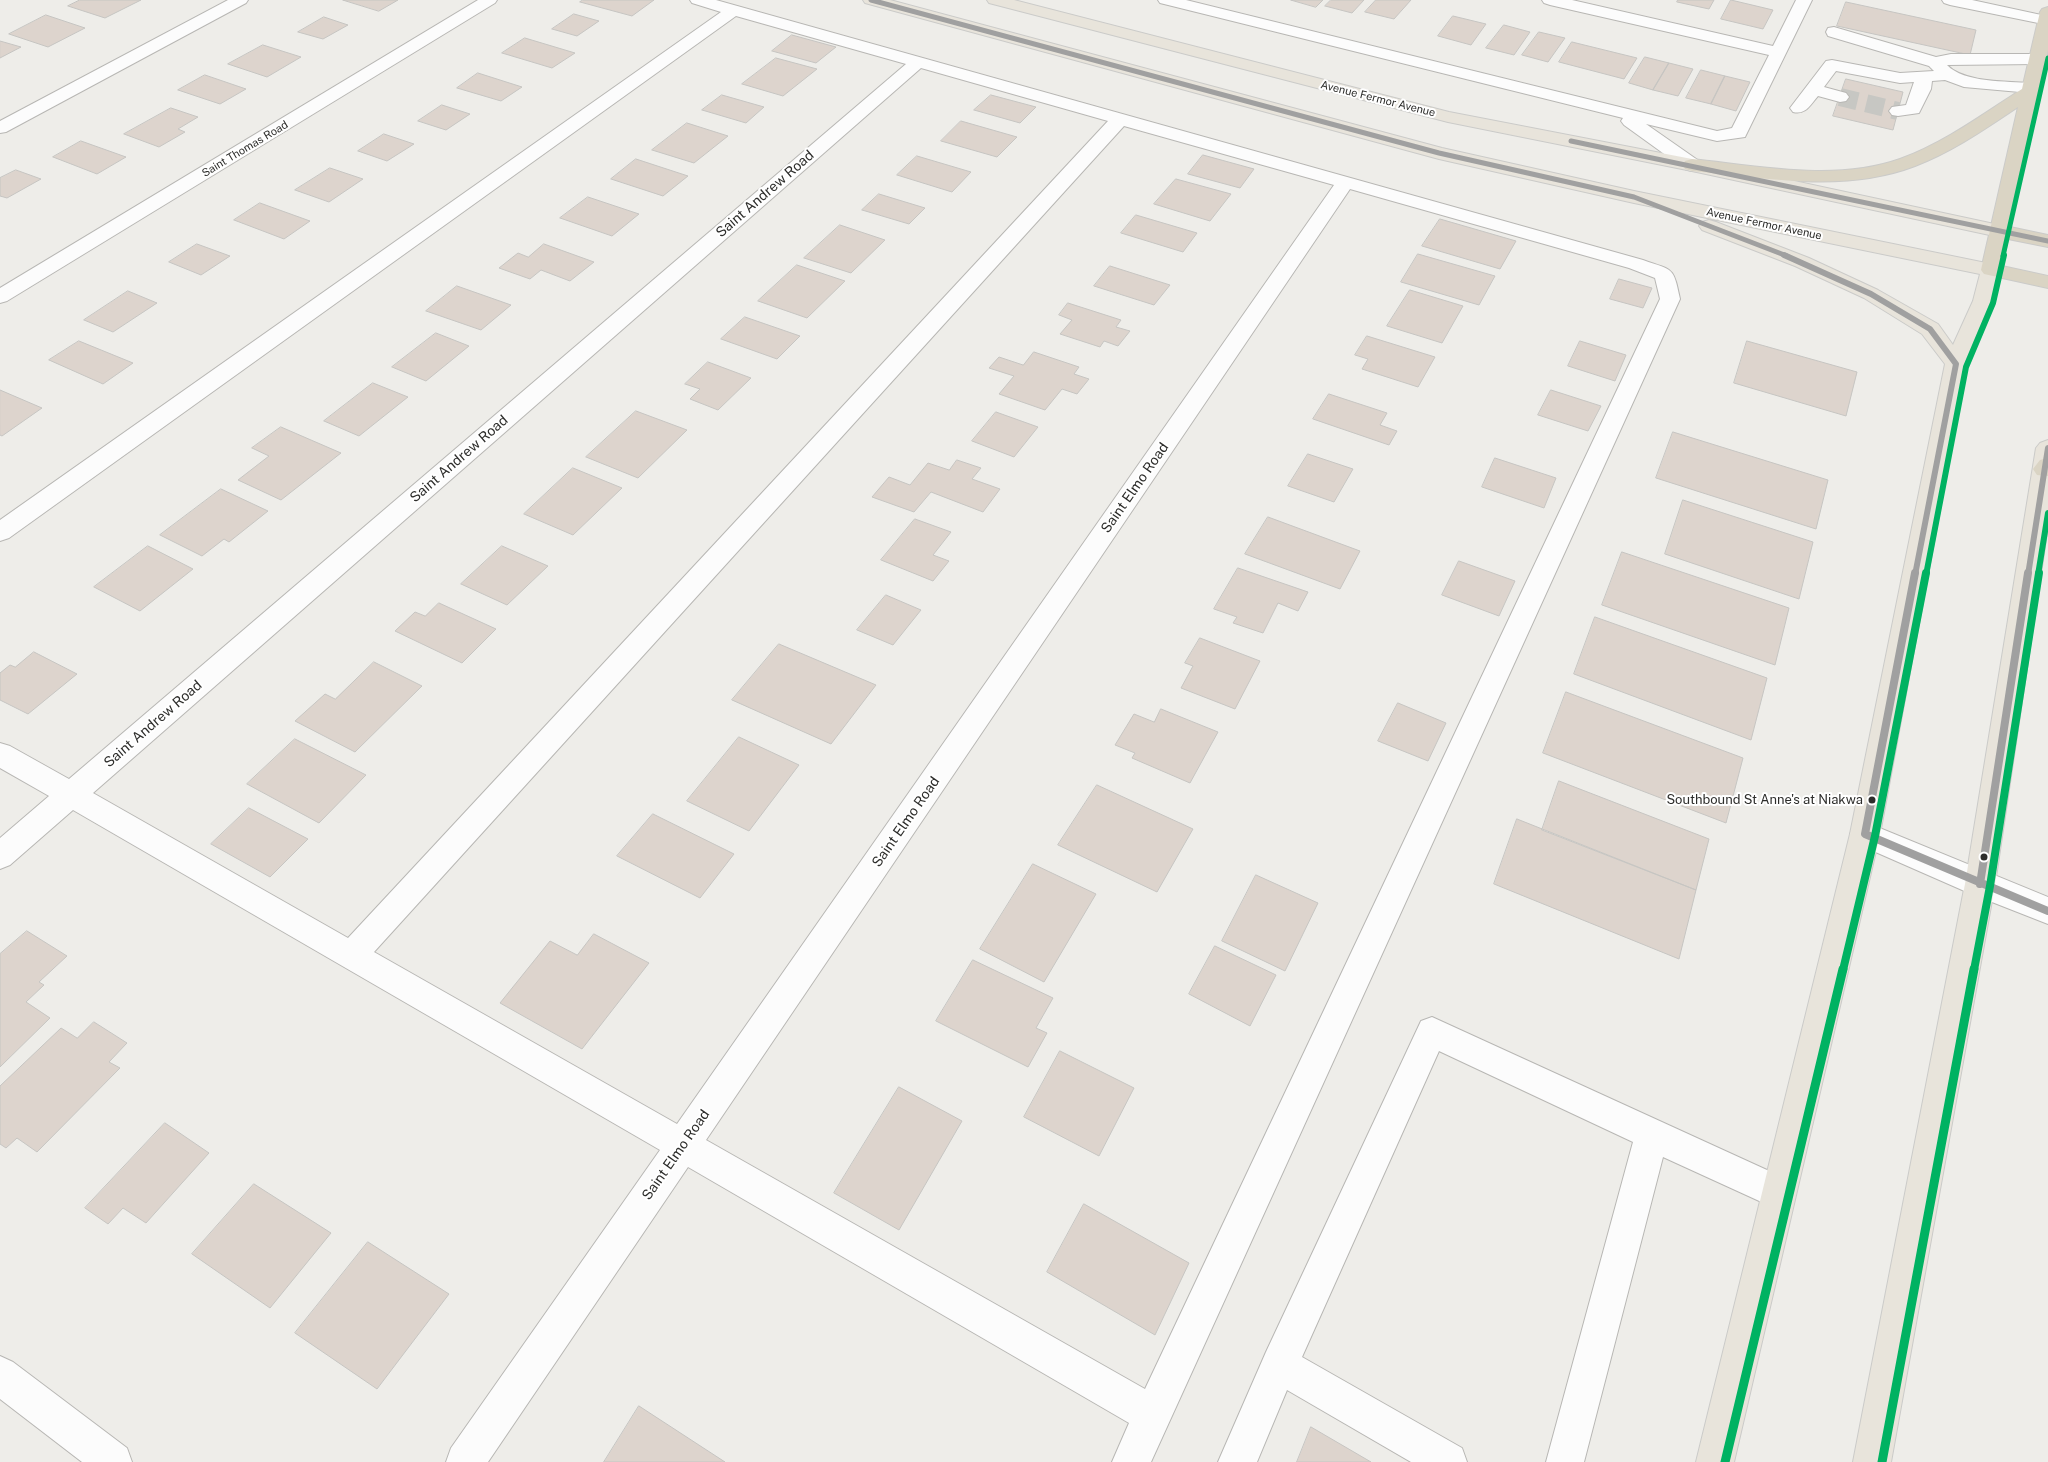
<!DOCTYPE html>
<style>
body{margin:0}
canvas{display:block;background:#eeede9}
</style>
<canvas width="2048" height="1462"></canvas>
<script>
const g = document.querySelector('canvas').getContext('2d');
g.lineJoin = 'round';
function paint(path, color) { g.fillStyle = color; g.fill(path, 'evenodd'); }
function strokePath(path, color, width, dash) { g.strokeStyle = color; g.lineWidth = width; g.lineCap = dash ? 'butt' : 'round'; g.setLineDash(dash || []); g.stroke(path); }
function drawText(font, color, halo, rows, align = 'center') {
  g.font = font + ' "Public Sans",sans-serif'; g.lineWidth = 4; g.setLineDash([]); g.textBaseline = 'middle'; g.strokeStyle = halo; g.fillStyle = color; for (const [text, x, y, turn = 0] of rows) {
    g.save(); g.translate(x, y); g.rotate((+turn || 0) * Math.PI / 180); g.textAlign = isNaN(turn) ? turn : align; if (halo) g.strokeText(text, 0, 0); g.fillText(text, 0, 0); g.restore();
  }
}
const building = new Path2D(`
 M80 0H141L105 18 68 6Z
 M343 0H398L379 11Z
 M583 0H654L632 16 580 2Z
 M1291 0H1323L1316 7Z
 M1331 0H1364L1352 13 1325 6Z
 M1376 0H1411L1394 19 1365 12Z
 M1678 0H1714L1709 9 1677 2Z
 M1731 0 1773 10 1763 29 1721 19Z
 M1846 2 1976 30 1970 55 1837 26Z
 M574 14 599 21 577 36 552 29Z
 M46 15 85 28 48 47 9 34Z
 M1453 16 1486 24 1471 45 1438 36Z
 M324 17 348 25 323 39 298 32Z
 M1504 25 1530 32 1514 55 1486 48Z
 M1539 32 1565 38 1548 62 1522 55Z
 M792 35 836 47 816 63 772 51Z
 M525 38 575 53 552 68 502 53Z
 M0 41 21 47 0 58Z
 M1572 42 1637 58 1624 79 1559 62Z
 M263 45 301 57 267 77 228 64Z
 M1645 57 1669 63 1653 90 1629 83Z
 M776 58 817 69 783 96 742 84Z
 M1669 63 1693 69 1678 96 1653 90Z
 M1701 70 1725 76 1711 104 1686 98Z
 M478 73 522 87 501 101 457 88Z
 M205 75 246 89 220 104 178 90Z
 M1725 76 1750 82 1736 111 1711 104Z
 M1846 79 1903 92 1893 130 1833 116Z
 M722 95 764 107 746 123 702 110Z
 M991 95 1036 107 1020 123 974 110Z
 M442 105 470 114 446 130 418 121Z
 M171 108 198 117 178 129 185 132 159 147 124 134Z
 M961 121 1017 137 997 157 941 141Z
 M687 123 728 136 694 163 652 150Z
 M384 134 414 144 387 161 358 151Z
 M81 141 126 157 97 174 53 157Z
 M1203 155 1254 169 1240 188 1188 174Z
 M917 156 971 172 952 192 897 175Z
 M636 159 688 176 663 196 611 179Z
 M330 168 363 179 329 202 295 190Z
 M16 170 41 179 7 198 0 196V178Z
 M1176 179 1231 194 1210 221 1154 204Z
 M879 194 925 208 909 224 862 210Z
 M588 197 639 214 612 236 560 218Z
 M260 203 310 221 284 239 234 220Z
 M1136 215 1197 233 1183 252 1121 233Z
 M1440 219 1516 241 1500 269 1422 246Z
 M840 225 885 240 851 273 804 258Z
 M197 244 230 256 201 275 169 262Z
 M544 244 594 262 570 281 541 270 530 279 499 268 518 253 528 257Z
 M1418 254 1495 276 1479 305 1401 282Z
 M797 265 845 281 807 318 758 301Z
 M1110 266 1170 285 1154 305 1094 286Z
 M1619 279 1652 288 1643 308 1610 299Z
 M457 286 511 305 481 330 426 311Z
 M1410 290 1463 306 1442 343 1387 326Z
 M128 291 157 303 113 332 84 320Z
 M1068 303 1121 320 1116 327 1130 331 1118 346 1104 341 1100 347 1060 334 1072 320 1059 315Z
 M745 317 800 336 777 359 721 339Z
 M436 333 469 346 426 381 392 367Z
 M1367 336 1435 357 1418 387 1362 369 1368 359 1355 355Z
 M79 341 133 363 103 384 49 360Z
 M1580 341 1626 355 1615 381 1568 366Z
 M1747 341 1857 372 1846 416 1734 383Z
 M1034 352 1079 367 1074 374 1089 379 1077 394 1062 389 1045 410 999 394 1014 376 989 368 999 357 1023 365Z
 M708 362 751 378 718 410 690 399 700 389 685 384Z
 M373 383 408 397 359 436 324 421Z
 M0 390 42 408 2 436 0 435Z
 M1551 390 1601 406 1588 431 1538 415Z
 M1329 394 1387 413 1380 425 1397 431 1389 445 1313 419Z
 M636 411 687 430 638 478 586 457Z
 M996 412 1038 427 1014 457 972 441Z
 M281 427 341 453 281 500 238 480 269 456 252 448Z
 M1673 432 1828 480 1816 529 1656 478Z
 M1308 454 1353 469 1334 502 1288 486Z
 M1495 458 1556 478 1544 508 1482 487Z
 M957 460 981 468 972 479 1000 489 983 512 931 492 914 512 872 497 889 477 910 485 928 463 949 470Z
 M573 468 622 488 573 535 524 514Z
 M221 489 268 511 229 542 224 539 202 556 160 535Z
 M1683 500 1813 542 1799 599 1665 554Z
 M1268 517 1360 551 1340 589 1245 554Z
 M915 519 951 532 933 555 949 561 933 581 881 560Z
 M148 546 193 569 140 611 94 587Z
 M502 546 548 566 507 605 461 584Z
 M1622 552 1789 608 1775 665 1602 605Z
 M1459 561 1515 581 1499 616 1442 595Z
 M1238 568 1308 592 1298 611 1278 603 1263 633 1233 623 1237 617 1214 609Z
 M886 595 921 610 893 645 857 630Z
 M439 603 496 629 462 663 395 631 415 612 425 616Z
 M1595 617 1767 678 1751 740 1574 674Z
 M1200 638 1260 661 1235 709 1181 688 1193 666 1185 663Z
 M779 644 876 685 831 744 732 700Z
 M34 652 77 674 28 714 0 700V673L10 665 15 667Z
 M374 662 422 686 355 752 295 721 325 694 335 699Z
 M1566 692 1743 758 1726 823 1543 753Z
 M1398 703 1446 723 1428 761 1378 741Z
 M1161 709 1218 732 1190 783 1132 758 1135 753 1115 745 1134 714 1154 722Z
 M739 737 799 765 749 831 687 801Z
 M295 739 366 775 319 823 247 784Z
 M1559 781 1709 839 1696 890 1542 830Z
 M1097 785 1193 829 1157 892 1058 845Z
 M249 808 308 839 270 877 211 844Z
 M653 814 734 854 700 898 617 856Z
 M1517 819 1696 890 1679 959 1494 884Z
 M1033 864 1096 894 1044 982 980 949Z
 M1256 875 1318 903 1285 971 1222 941Z
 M27 931 67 956 39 982 44 985 26 1002 50 1018 0 1067V954Z
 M594 934 649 963 582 1049 500 1003 550 941 577 955Z
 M1215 946 1276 975 1250 1026 1189 994Z
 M973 960 1053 998 1036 1028 1047 1033 1028 1067 936 1021Z
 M94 1022 127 1043 109 1062 120 1068 37 1152 17 1138 6 1148 0 1144V1086L61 1028 77 1038Z
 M1060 1051 1134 1088 1099 1156 1024 1117Z
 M899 1087 962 1121 899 1230 834 1193Z
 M165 1123 209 1153 146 1223 123 1208 108 1224 85 1208Z
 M254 1184 331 1233 270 1308 192 1254Z
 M1084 1204 1189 1263 1155 1335 1047 1272Z
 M368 1242 449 1294 377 1389 295 1333Z
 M639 1406 725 1462H604Z
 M1311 1427 1371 1462H1297Z`);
paint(building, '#ddd4cd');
strokePath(building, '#c6c5c2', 1);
strokePath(new Path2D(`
 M1840 97 1898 111`), '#c7c7c3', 18, [18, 9]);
const minor = new Path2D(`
 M228 0H248L246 3 6 132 0 133V121Z
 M478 0H497L495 3 7 301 0 303V288Z
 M690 0H716L1643 260C1674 271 1673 266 1680 299L1151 1462H1112L1129 1423 688 1167 488 1462H446L451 1448 660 1150 73 810 10 865 0 869V838L49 796 0 768V743L10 746 69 779 906 64 736 16 9 538 0 541V520L721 12 692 3ZM921 68 1108 121 348 938 93 793ZM1124 126 1334 185 677 1124 374 952ZM1350 189 1629 268 1655 278 1660 299 1145 1389 706 1140Z
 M1158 0H1186L1717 131 1732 128 1769 55 1550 5 1544 3 1542 0H1572L1773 46 1796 0H1812L1745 137 1717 141 1646 124 1699 161 1701 165 1699 169 1692 171 1685 169 1624 125 1621 121 1623 118 1160 3Z
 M1942 0H1972L2046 16 2048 17V25L1950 5 1944 3Z
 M1834 27 1936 57 1951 54H2038L2044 55 2047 59 2044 63 2038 64 1947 65C1964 83 2007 81 2031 83L2037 84 2040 88 2037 92 2031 93 1964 87 1945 80 1932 81 1931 89 1919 113 1898 116 1892 115 1889 111 1892 107 1906 105 1914 82 1900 83 1836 71 1824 87 1846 93 1849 97 1846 101 1840 102 1818 96C1810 105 1806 115 1793 112L1790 108 1826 61 1832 60 1900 73 1934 71 1929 66 1828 36 1826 32 1828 28Z
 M1865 822 2048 897V924L1969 893 1855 843 1850 834 1855 825Z
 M1432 1017 1791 1181 1796 1193 1791 1205 1779 1210 1663 1157 1584 1462H1546L1633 1142 1439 1051 1302 1357 1462 1448 1467 1462H1411L1287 1390 1257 1462H1218L1266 1352 1421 1021Z
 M0 1356 13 1362 127 1448 132 1462H82L0 1399Z`);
const major = new Path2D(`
 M863 0H890L1442 148 1634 191 1991 264 1998 266 2001 270 1993 301 1967 364 1880 834 1734 1462H1696L1850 834 1945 364 1922 334 1864 298 1795 266 1702 230 1699 226 1702 222 1709 220 1716 222 1809 258 1878 290 1938 324 1953 345 1973 301 1980 274 1634 203 1439 159 865 3Z
 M987 0H1014L1449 112 1692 159 1999 225 2006 227 2009 231 2006 235 1999 237 1692 171 1448 122 989 3Z
 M2048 440V526L1995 884 1891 1462H1853L1965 884 2036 448 2040 443Z`);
const highway = new Path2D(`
 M2048 7V50L2010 227 2048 235V247L2008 239 2002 266 2048 276V288L1984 274 1981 270 2018 107C1985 129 1952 152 1915 166 1845 193 1765 178 1692 171L1685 169 1683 165 1685 161 1692 159C1759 166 1835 182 1900 159 1944 143 1983 114 2022 89L2040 12 2042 9Z
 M2048 458V476L2037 475 2033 469 2040 460Z`);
strokePath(minor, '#b8b7b4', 2);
strokePath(major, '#cbcbc9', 2);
strokePath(highway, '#cbcbc9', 2);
paint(minor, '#fcfcfc');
paint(major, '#e8e4db');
paint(highway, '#dad4c4');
strokePath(new Path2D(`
 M871 0 1439 153 1634 197 1787 256
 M1571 141 2048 241`), '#a0a0a0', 5);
strokePath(new Path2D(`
 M1784 255 1871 294 1930 329 1956 364 1915 575
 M2028 575 2048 448`), '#a0a0a0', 6);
strokePath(new Path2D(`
 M1915 573 1865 834 2048 911
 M1980 884 2028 573`), '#a0a0a0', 8);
strokePath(new Path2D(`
 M2003 256 2048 58`), '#00b262', 5);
strokePath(new Path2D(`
 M1926 575 1966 367 1993 303 2004 255
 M2038 575 2048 513`), '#00b262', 6);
strokePath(new Path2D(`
 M1843 970 1875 836 1926 573
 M1974 970 1990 886 2039 573`), '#00b262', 8);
strokePath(new Path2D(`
 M1725 1462 1843 969
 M1882 1462 1974 969`), '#00b262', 9);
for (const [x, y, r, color] of [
 [1872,800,4.5,"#2d2d2b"],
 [1984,857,4.5,"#2d2d2b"]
]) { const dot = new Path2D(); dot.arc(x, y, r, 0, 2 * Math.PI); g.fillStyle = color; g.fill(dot); strokePath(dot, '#fff', 2); }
drawText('11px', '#2d2d2b', '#fff', [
 ["Avenue Fermor Avenue",1378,99,14],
 ["Saint Thomas Road",245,149,-31],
 ["Avenue Fermor Avenue",1764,224,12]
]);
drawText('13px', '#2d2d2b', '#fff', [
 ["Southbound St Anne's at Niakwa",1863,800]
], 'right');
drawText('14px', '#2d2d2b', '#fff', [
 ["Saint Andrew Road",765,194,-41],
 ["Saint Andrew Road",459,459,-41],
 ["Saint Elmo Road",1135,488,-55],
 ["Saint Andrew Road",153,724,-41],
 ["Saint Elmo Road",906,822,-55],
 ["Saint Elmo Road",676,1155,-55]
]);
</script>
